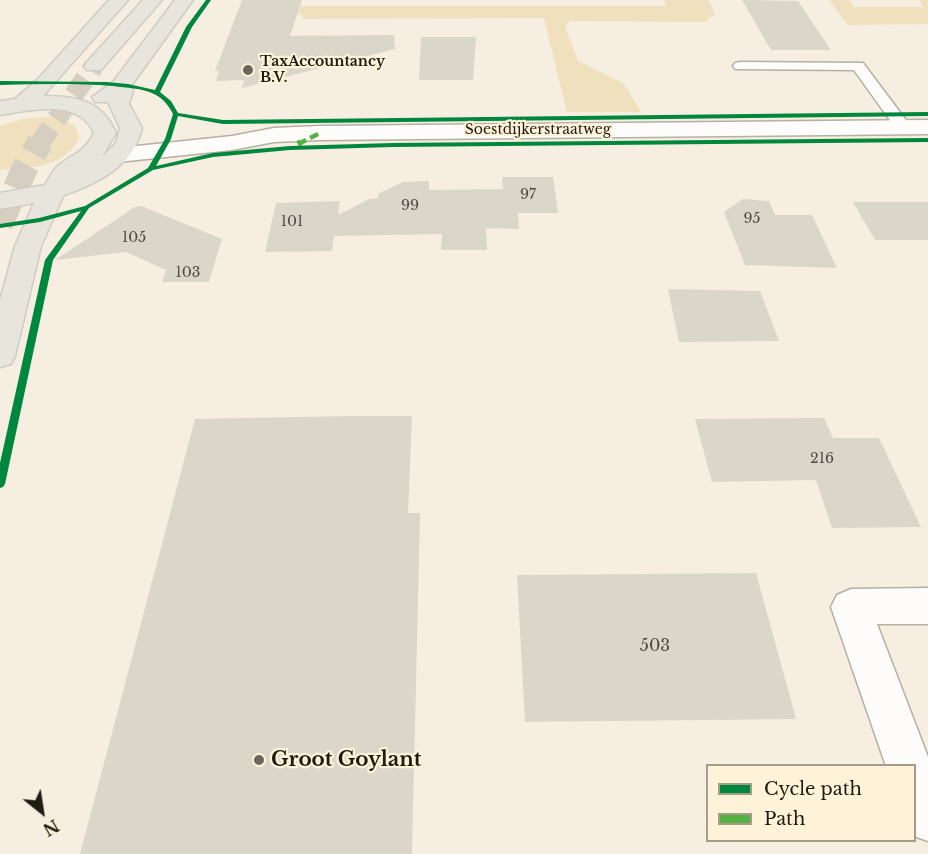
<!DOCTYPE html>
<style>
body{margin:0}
#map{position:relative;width:928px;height:854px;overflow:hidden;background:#f6eee0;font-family:"Libre Baskerville",serif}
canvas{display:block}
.legend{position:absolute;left:706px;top:764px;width:210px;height:78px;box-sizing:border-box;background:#fef2d8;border:2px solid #a59c89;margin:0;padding:8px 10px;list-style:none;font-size:18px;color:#201c13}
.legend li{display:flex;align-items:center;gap:12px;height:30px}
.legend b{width:30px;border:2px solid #a59c89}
.north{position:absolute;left:12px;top:782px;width:60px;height:60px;-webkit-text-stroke:4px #fef2d8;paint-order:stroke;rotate:150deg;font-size:16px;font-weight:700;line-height:24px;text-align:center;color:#201c13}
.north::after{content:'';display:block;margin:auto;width:21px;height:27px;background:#201c13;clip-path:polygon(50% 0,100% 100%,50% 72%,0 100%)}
</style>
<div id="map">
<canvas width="928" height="854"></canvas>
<ul class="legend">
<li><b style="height:8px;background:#00873e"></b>Cycle path</li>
<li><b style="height:8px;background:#55b144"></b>Path</li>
</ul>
<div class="north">N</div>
</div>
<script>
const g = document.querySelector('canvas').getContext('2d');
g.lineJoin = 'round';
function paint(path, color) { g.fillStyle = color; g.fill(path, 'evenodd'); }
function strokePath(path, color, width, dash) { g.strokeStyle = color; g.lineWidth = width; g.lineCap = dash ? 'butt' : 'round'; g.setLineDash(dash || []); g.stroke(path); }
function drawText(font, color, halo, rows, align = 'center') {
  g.font = font + ' "Libre Baskerville",serif'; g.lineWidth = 4.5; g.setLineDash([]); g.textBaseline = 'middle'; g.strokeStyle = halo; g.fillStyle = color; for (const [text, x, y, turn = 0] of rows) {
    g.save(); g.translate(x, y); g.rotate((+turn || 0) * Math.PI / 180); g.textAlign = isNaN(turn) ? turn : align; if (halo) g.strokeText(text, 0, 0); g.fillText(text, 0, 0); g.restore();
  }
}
paint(new Path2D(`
 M664 0H708L715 14 705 22 570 21 565 26 578 61 624 84 641 112H567L544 18 303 19 301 14H236L238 11H299L300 6H666Z
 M829 0H849L854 7H923L919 0H928V24L848 25Z
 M46 117 61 119 75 126 79 137C69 165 26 171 0 169V126L22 119Z`), '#efe0be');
paint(new Path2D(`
 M242 0H302L290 36 394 35 395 49 242 88 244 80 216 81 219 71H215Z
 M742 0 798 1 831 50H771Z
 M421 37H476L473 80H419Z
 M502 177H553L558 213H518L519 229 486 228 487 250H441L442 234 334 236 332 251 265 252 276 203 340 201 338 215 369 199 378 198V194L403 182 429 181V190L503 189Z
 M743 199 769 201 775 215H812L837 268 745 265 724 212Z
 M853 202H928V240H875Z
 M141 206 222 239 209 282H162L166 270 126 252 55 260 135 207Z
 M668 289 760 291 779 341 679 342Z
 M348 416H412L408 513H420L412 854H80L195 419Z
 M824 418 833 438H879L921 527 832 528 816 480 712 482 695 419Z
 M756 573 796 719 525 722 517 575Z`), '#dbd6ca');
strokePath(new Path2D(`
 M39 144 94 66`), '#d6cec1', 20, [20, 10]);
strokePath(new Path2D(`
 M0 224 24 170 40 142`), '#d6cec1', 26, [26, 13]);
const service = new Path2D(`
 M740 62 863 63 911 127 909 130H897L854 70 735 69 733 66 735 63Z`);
const minor = new Path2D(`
 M928 588V624H877L928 757V841L914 836V766H886L831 607 837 595 851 589Z`);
const secondary = new Path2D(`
 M928 120V134L320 140 274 142 232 150 118 162 110 160 106 155 110 150 118 148 232 136 274 128 320 126Z`);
const primary = new Path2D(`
 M109 0H128L43 96C76 96 102 100 116 133L102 157 116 143 120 128 108 102H95L92 97 113 82 175 0H193L131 86 133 91 129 104 142 128C133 166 99 183 64 195L61 201 41 246 15 356 11 364 0 367V300L15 246 34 203 0 209V193L45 185C49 178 53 170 59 165 75 153 84 152 94 133 79 98 30 110 0 115V101L15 99 38 79Z
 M143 0H162L101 70H87L84 66 87 62Z`);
strokePath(service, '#b5afa4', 3);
strokePath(minor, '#b5afa4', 3);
strokePath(secondary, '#b5afa4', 3);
strokePath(primary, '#cfcbc5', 3);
paint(service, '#fefcfa');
paint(minor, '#fefcfa');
paint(secondary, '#fefcfa');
paint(primary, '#e8e5dd');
strokePath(new Path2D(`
 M298 144 320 133`), '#55b144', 4.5, [9, 4.5]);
strokePath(new Path2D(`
 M298 144 301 142`), '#55b144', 6, [12, 6]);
paint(new Path2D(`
 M206 0H211L192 27 160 92 171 101 178 113 223 120 928 112V116L223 124 178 116 171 139 156 166 213 153 290 146 393 143 928 138V142L393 147 290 150 213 157 153 170 89 208 53 260 5 484 3 487 0 488V463L45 260 81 211 40 222 0 228V224L39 218 85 206 148 168 165 139 173 114C169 106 163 98 154 94 142 88 126 88 113 86 75 83 38 84 0 85V81L106 82 128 84 155 90 186 27Z`), '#00873e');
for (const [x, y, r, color] of [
 [248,70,6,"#6b665b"],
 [259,760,6,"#6b665b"]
]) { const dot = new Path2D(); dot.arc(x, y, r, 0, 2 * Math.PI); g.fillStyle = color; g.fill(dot); strokePath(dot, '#fef2d8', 2); }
drawText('bold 14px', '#201c13', '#fef2d8', [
 ["TaxAccountancy",260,62],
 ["B.V.",260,78]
], 'left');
drawText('14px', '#201c13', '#fef2d8', [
 ["Soestdijkerstraatweg",538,130]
]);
drawText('14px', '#514c43', null, [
 ["97",528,195],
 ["99",410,206],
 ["95",752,219],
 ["101",292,222],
 ["105",134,238],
 ["103",188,273],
 ["216",822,459]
]);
drawText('16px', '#514c43', null, [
 ["503",655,646]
]);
drawText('bold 20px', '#201c13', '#fef2d8', [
 ["Groot Goylant",271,760]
], 'left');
</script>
